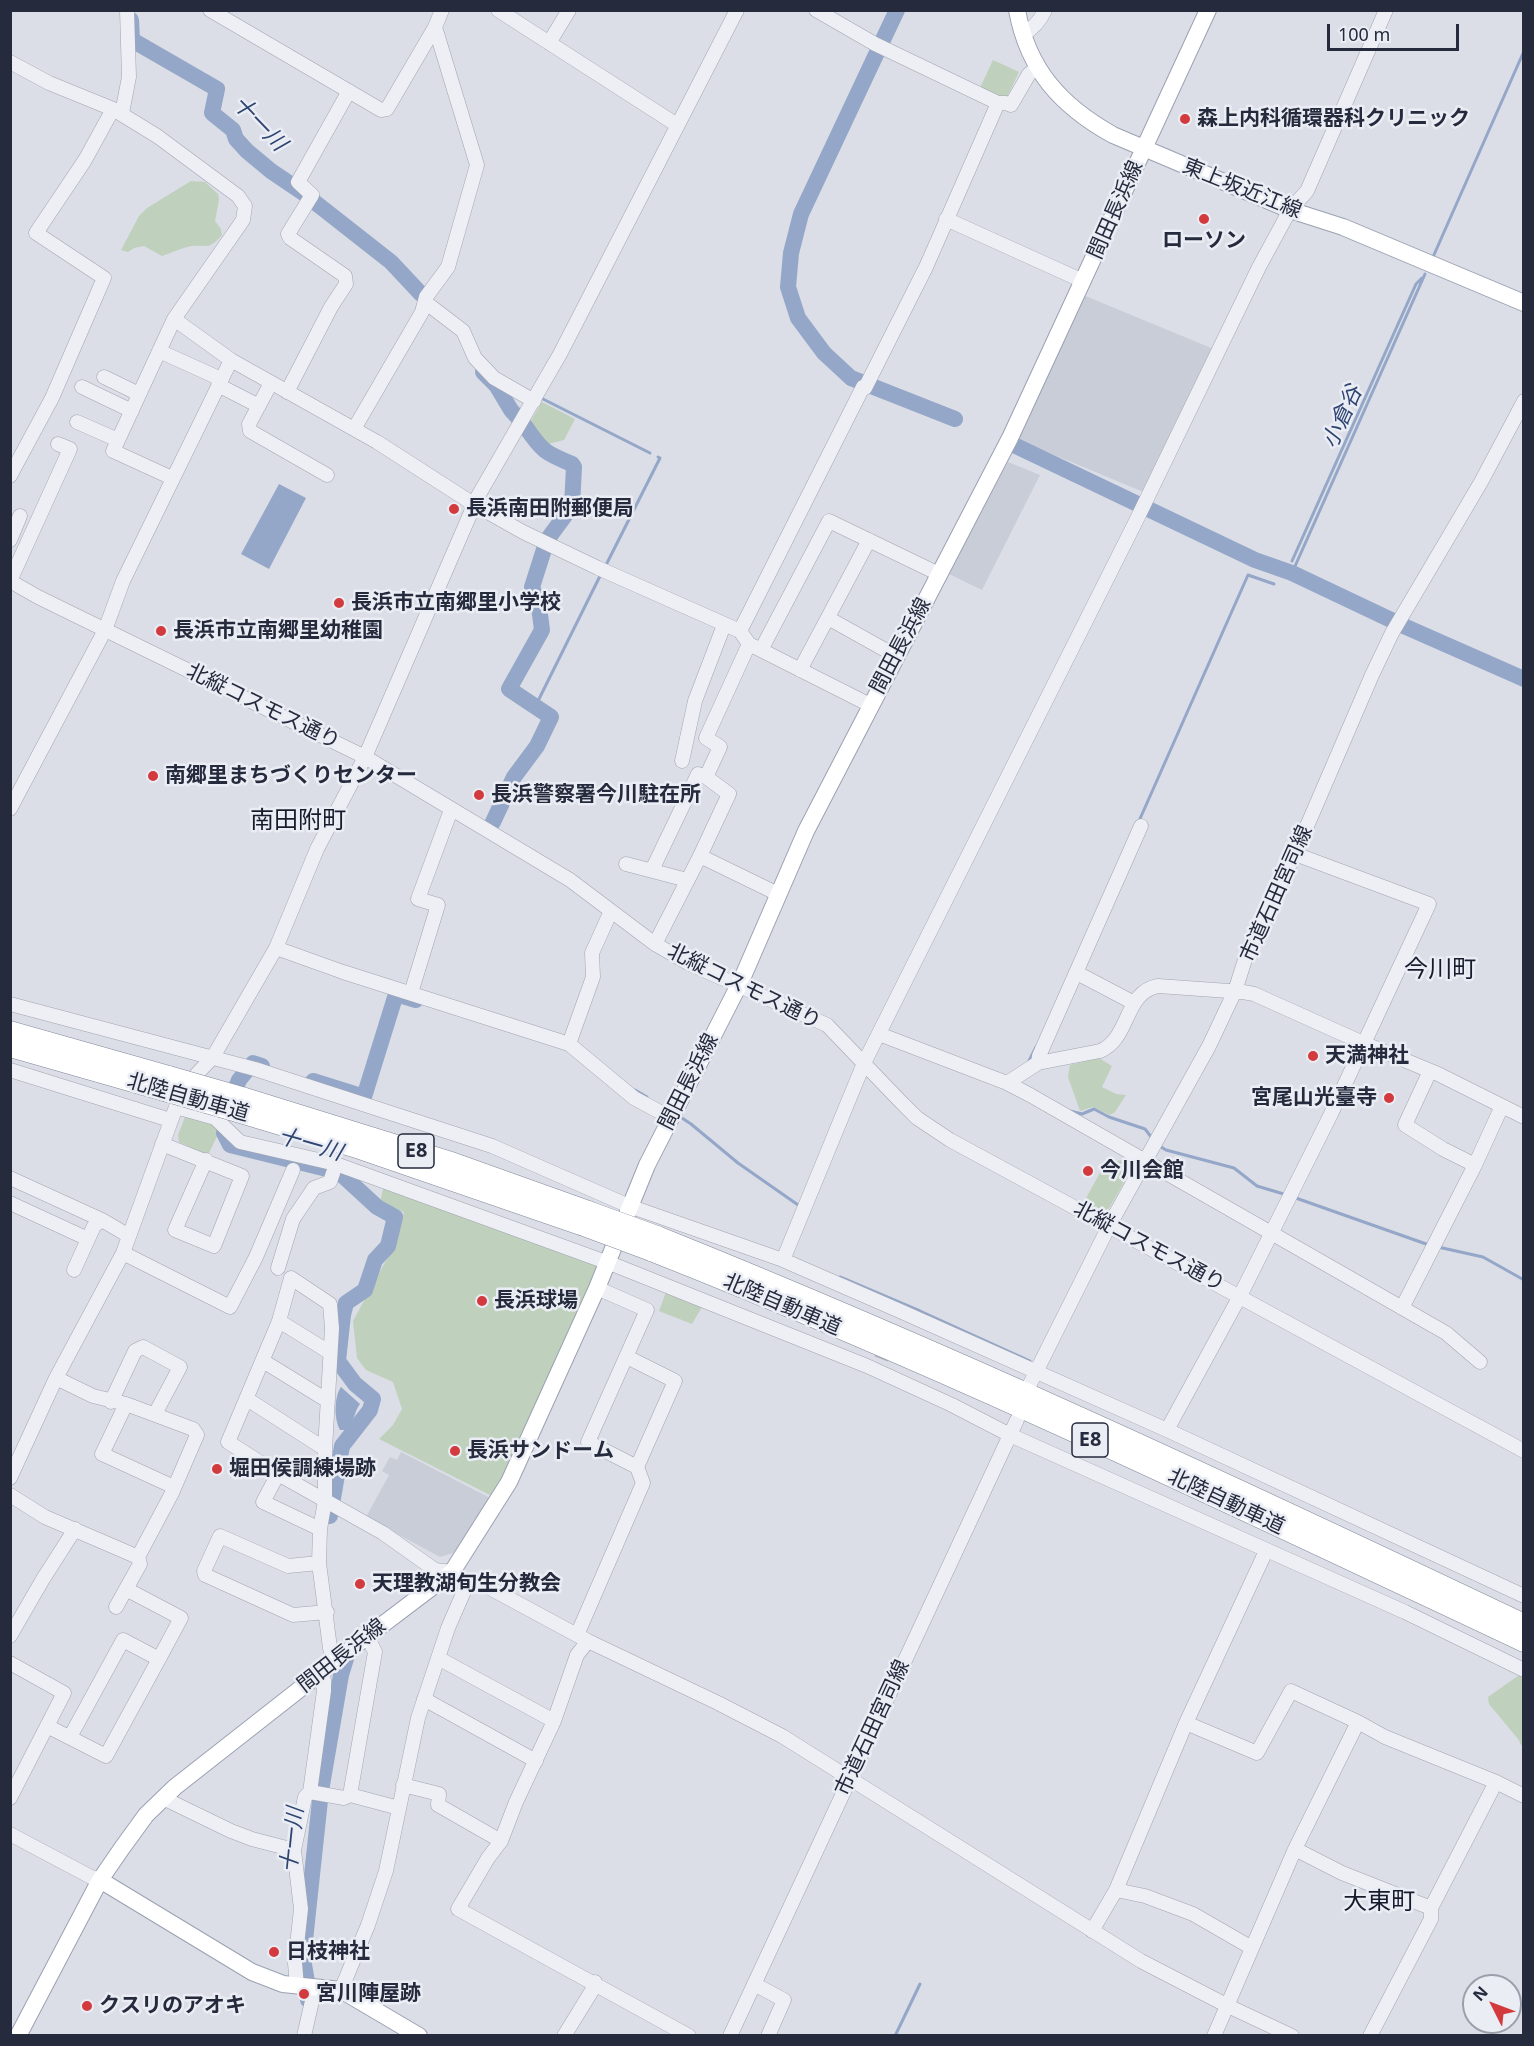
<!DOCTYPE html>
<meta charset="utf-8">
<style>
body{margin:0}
#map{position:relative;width:1534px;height:2046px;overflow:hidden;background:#dbdee6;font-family:"Noto Sans",sans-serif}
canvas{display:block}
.frame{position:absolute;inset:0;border:12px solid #252a3d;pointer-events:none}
.north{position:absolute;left:1462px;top:1974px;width:60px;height:60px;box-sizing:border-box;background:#eaedf4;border:2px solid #9b9fab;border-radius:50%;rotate:312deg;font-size:16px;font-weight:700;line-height:24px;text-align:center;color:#252a3d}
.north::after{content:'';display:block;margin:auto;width:21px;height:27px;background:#d23a3d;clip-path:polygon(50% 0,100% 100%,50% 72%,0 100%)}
.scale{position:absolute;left:1327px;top:24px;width:132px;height:27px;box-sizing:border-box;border:3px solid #252a3d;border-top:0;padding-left:8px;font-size:18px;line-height:21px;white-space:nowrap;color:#252a3d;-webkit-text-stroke:4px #eaedf4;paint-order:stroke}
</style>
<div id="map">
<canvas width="1534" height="2046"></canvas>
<div class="frame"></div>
<div class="north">N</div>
<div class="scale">100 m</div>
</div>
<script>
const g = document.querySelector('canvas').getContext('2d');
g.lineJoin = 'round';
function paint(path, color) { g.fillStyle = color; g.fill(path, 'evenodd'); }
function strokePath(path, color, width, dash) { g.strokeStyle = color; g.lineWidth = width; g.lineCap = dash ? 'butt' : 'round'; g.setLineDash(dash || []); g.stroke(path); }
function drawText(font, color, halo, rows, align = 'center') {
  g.font = font + ' "Noto Sans","Noto Sans JP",sans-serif'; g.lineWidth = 5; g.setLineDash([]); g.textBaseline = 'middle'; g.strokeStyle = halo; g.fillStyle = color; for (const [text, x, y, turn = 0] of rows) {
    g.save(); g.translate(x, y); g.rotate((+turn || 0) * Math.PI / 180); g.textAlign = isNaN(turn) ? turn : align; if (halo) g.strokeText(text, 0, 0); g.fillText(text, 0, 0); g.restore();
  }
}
paint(new Path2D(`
 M1083 295 1216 350 1146 493 1018 440Z
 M1008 462 1040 475 982 590 949 574Z
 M401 1452 492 1499 481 1518 453 1553 440 1557 366 1517 389 1475 382 1471 390 1457 397 1460Z`), '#c9cdd8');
paint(new Path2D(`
 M993 60 1019 72 1007 97 1001 101 979 90Z
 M191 181 205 182 218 194 219 200 215 221 221 229 222 235C209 250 208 245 191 246 181 248 171 253 162 256L144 246 134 248 128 252 121 250 139 216 147 208Z
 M542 402 575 419 564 440 544 445 529 424Z
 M1099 1058 1112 1066 1102 1087 1116 1094 1126 1095 1115 1112 1110 1115 1093 1107 1080 1111 1068 1077 1070 1065Z
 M187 1112 222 1126 208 1155 179 1142 178 1135Z
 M1122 1160 1131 1170 1108 1210 1100 1211 1087 1204 1086 1198 1105 1164 1108 1165 1110 1163Z
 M385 1181 605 1258 525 1431 492 1496 379 1439 393 1425 402 1409 393 1382 366 1370 357 1358 353 1321 395 1244 404 1212 380 1202Z
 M666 1292 702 1307 692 1324 659 1311Z
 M1522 1673 1523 1674V1748L1518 1739 1489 1704 1488 1697Z`), '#bfd0bc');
paint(new Path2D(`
 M279 484 306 498 269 569 241 554Z
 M341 1387 360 1404C354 1412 354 1422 348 1430H340C334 1419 334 1397 341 1387Z`), '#94a7c8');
strokePath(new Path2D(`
 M1433 257 1524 51
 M543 399 650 453
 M1292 561 1416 284 1422 278
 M606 565 660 458 658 457
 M1292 573 1425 274
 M535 707 601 574
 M1139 821 1248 575 1274 584
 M1028 1063 1036 1047
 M635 1090 647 1097
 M1070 1111 1082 1114 1094 1109 1109 1117 1145 1129 1152 1138
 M679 1116 691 1124 738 1163 801 1207
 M1158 1145 1166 1150 1234 1168 1257 1186 1287 1195
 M1293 1197 1429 1245
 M1438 1247 1483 1257 1524 1280
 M840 1277 920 1311 1030 1361
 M895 2036 920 1984`), '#94a7c8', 3);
strokePath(new Path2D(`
 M897 10 801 214 791 253 788 287 798 318 824 353 851 378 955 419
 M131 20 132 40 217 89 212 113 233 130 236 139 247 151 271 171 305 194
 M312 200 391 262 421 294
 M483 372 496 385 511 410 519 419
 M1016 446 1255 560 1292 573 1406 627 1524 679
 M493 822 514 777 537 746 551 717 509 689 542 630 539 607 532 587 547 540 572 506 574 467 572 464C545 453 542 451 525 426
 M313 1081 364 1097 396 994 416 1000
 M229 1105 239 1080 253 1063 262 1066
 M224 1133 230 1145 339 1172 377 1207 395 1217 388 1246 375 1260 365 1290 346 1303 343 1315 338 1361 355 1384 373 1399 370 1410 342 1446 330 1516
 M308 2000 309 1993 303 1959 321 1791 341 1675 349 1649`), '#94a7c8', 16);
strokePath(new Path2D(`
 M881 1359 896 1321`), '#b7bac4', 14, [14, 7]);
const minor = new Path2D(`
 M210 10 381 110 387 109 435 27 442 10
 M498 10 677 125
 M816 10 875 44 998 103H1006L1011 105 1029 74 1037 68
 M1023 34C1033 29 1040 21 1045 10
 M549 43 569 10
 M10 62 49 83 113 109
 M122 113 129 77 127 10
 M946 219 1083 281
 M425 302 463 331 475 358 494 378 534 401
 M159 351 221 379
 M104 377 139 394
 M271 383 249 424 250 431 327 475
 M218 385 259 406
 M82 387 132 411
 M865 388 926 267 998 103
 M287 392 331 307 346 284 345 276 290 238 288 234 312 195 298 182 349 91
 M77 422 118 440
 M354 429 422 312 426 297 448 267 477 165 435 27
 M58 444 70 449 10 581 38 597 365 757 570 880 655 944 688 963 827 1025 899 1100 917 1118 950 1140 1524 1451
 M10 476 52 398 104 278 36 233 85 160 113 109 157 136 238 196 245 206 243 220 174 319 231 360 377 442 475 505 523 532 598 568 740 631 749 644 761 650 829 521 939 574
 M172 478 113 451 174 319
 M10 540 20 516
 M828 618 896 656
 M740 631 863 387
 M749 644 706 738 720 747 706 777 729 794 700 856 778 894
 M761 650 870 705
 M800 670 869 540
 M682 761 695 701 724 625
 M10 809 105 630 123 581 231 360
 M626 864 687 880
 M652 870 698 774 706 777
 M655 944 700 856
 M276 948 343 972 569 1044 634 1098 671 1118
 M1077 973 1134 1003
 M411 993 438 905 418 899 451 810
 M10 1004 255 1069 492 1146 629 1206 783 1260 900 1311 1167 1430 1524 1596
 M879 1034 1007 1083 1030 1095 1446 1333 1480 1362
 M569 1044 593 977 592 953 611 911
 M1038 1063 1039 1056 1141 826
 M10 1070 170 1120
 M1430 1071 1405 1125 1443 1149 1475 1165
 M1007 1083 1038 1063 1100 1051C1130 1039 1124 992 1158 986L1243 992 1254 994 1363 1043 1438 1074 1524 1117
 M176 1107 215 1118 240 1142 336 1164 617 1266 867 1366 952 1405 1010 1435 1405 1612 1524 1670
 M162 1144 242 1176 214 1246 175 1230 206 1160
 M10 1178 102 1220 129 1236
 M10 1203 88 1239
 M123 1253 230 1307 256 1257 293 1170
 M783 1260 864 1063 1137 519 1259 267 1290 210 1307 191 1386 10
 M278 1268 293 1219 314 1188 330 1182 336 1164
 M74 1270 94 1226 102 1220
 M597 1288 647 1310 588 1442 637 1467
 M1402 1308 1475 1165 1502 1106
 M279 1321 329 1352
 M263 1361 328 1401
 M1029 1386 1109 1226 1209 1046 1235 991 1249 947 1295 854 1372 675 1392 633 1481 482 1524 401
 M247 1399 325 1449
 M111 1402 135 1351 143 1347 180 1367 155 1414
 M126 1404 102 1454 174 1487
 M1167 1430 1240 1296 1331 1114 1429 904 1295 854
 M278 1474 263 1502 320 1529
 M10 1478 56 1378 123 1253 176 1107 194 1077 213 1057 276 948 317 849 365 757 478 496 560 354 737 10
 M10 1495 45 1517 138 1557 172 1493 197 1435 193 1429 126 1404 93 1396 56 1378
 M138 1557 140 1564 126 1589 181 1618 159 1659
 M319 1563 288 1566 220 1536 204 1571 205 1575 293 1615 327 1612
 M116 1607 126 1589
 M577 1635 643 1483 637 1467 675 1381 627 1357
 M10 1636 43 1579 75 1529
 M367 1636 375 1652 350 1795 399 1808
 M588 1641 577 1655 554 1721 516 1802 501 1841 488 1858 458 1909 689 2036
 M333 1657 330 1648 319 1563 320 1529 325 1501V1449L332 1328 330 1304 291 1278 279 1321 228 1442 278 1474 383 1533 435 1570 452 1572 468 1582 486 1586 588 1641 718 1703 782 1736 1141 1961 1228 2006 1292 2036
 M438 1658 554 1721
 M10 1663 64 1693 10 1798
 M424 1699 536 1761
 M1186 1723 1257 1753 1291 1691 1358 1722 1385 1737 1496 1782
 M47 1726 106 1756 159 1659 123 1640 70 1737
 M403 1785 439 1794 438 1805 501 1841
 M310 1792 344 1798 350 1795
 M163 1798 231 1831 252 1839 294 1850
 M10 1834 91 1877 100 1880
 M1295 1849 1342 1873 1431 1908
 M1116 1890 1145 1896 1193 1914 1252 1948
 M1092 1931 1116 1890 1186 1723 1266 1551
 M754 1984 784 2000 768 2036
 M297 1986 295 1963 301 1909 294 1850 305 1797 310 1792 324 1691V1680L321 1673
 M341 1990 368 1925 386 1871 418 1718 448 1628 468 1582
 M304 2036 315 1988
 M564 2036 593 1989 595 1982
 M730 2036 1017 1420
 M1214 2036 1295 1849 1358 1722
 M1370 2036 1431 1919V1908L1496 1782 1524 1796`);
const major = new Path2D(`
 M1017 10C1028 70 1061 106 1113 135L1290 210 1343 227 1524 303
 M100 1880 252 1972 283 1984 341 1990 419 2036
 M18 2036 100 1880 122 1848 146 1815 175 1787 361 1641 452 1572 509 1482 597 1288 647 1165 741 981 806 831 1010 438 1208 10`);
const highway = new Path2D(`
 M10 1031 169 1076
 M10 1047 164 1091
 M242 1097 448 1161 588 1211
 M237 1112 360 1149 581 1225
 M657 1236C951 1354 1238 1488 1524 1624
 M651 1251C948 1368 1235 1506 1524 1642`);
strokePath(minor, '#a1a4b0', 15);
strokePath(major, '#9aa1b2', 18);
strokePath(highway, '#82899d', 21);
strokePath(minor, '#eeeff5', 14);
strokePath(major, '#fff', 16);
strokePath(highway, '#fff', 20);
const highwayBridge = new Path2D(`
 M169 1076 242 1097
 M164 1091 237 1112
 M588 1211 657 1236
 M581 1225 651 1251`);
strokePath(highwayBridge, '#82899d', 21, []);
strokePath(highwayBridge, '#fff', 20);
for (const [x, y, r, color] of [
 [1185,119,6,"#d23a3d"],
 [1204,219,6,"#d23a3d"],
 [454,509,6,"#d23a3d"],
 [339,603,6,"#d23a3d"],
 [161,631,6,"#d23a3d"],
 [153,776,6,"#d23a3d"],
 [479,795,6,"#d23a3d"],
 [1313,1056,6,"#d23a3d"],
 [1389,1098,6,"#d23a3d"],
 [1088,1171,6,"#d23a3d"],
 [482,1301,6,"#d23a3d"],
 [455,1451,6,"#d23a3d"],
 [217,1469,6,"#d23a3d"],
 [360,1584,6,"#d23a3d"],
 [274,1952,6,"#d23a3d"],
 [304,1994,6,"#d23a3d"],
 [87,2006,6,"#d23a3d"]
]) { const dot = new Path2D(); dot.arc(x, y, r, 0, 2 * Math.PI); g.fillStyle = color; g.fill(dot); strokePath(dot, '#eaedf4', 2); }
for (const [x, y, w] of [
 [416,1151,36],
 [1090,1440,36]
]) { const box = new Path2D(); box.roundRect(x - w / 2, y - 17, w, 34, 4.5); g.fillStyle = '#eaedf4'; g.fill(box); strokePath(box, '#252a3d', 1.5); }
drawText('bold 20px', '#252a3d', null, [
 ["E8",416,1151],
 ["E8",1090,1440]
]);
drawText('bold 21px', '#252a3d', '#eaedf4', [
 ["森上内科循環器科クリニック",1197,119],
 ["ローソン",1204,241,"center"],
 ["長浜南田附郵便局",466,509],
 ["長浜市立南郷里小学校",351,603],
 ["長浜市立南郷里幼稚園",173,631],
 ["南郷里まちづくりセンター",165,776],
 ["長浜警察署今川駐在所",491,795],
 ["天満神社",1325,1056],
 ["宮尾山光臺寺",1377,1098,"right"],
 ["今川会館",1100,1171],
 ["長浜球場",494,1301],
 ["長浜サンドーム",467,1451],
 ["堀田侯調練場跡",229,1469],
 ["天理教湖旬生分教会",372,1584],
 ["日枝神社",286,1952],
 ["宮川陣屋跡",316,1994],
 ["クスリのアオキ",99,2006]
], 'left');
drawText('21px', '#252a3d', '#eaedf4', [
 ["東上坂近江線",1242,189,22],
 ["間田長浜線",1116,210,-66],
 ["間田長浜線",901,646,-62],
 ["北縦コスモス通り",263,707,26],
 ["市道石田宮司線",1277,894,-66],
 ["北縦コスモス通り",744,987,26],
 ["間田長浜線",689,1082,-63],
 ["北陸自動車道",188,1098,16],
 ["北縦コスモス通り",1149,1247,28],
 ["北陸自動車道",782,1305,23],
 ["北陸自動車道",1226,1502,25],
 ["間田長浜線",342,1656,-38],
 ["市道石田宮司線",873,1728,-65]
]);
drawText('italic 22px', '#2e4471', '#eaedf4', [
 ["十一川",259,124,46],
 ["小倉谷",1343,417,-66],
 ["十一川",310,1145,16],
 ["十一川",293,1840,-84]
]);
drawText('24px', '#171c2d', '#eaedf4', [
 ["南田附町",298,821],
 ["今川町",1440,970],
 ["大東町",1379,1902]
]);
</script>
